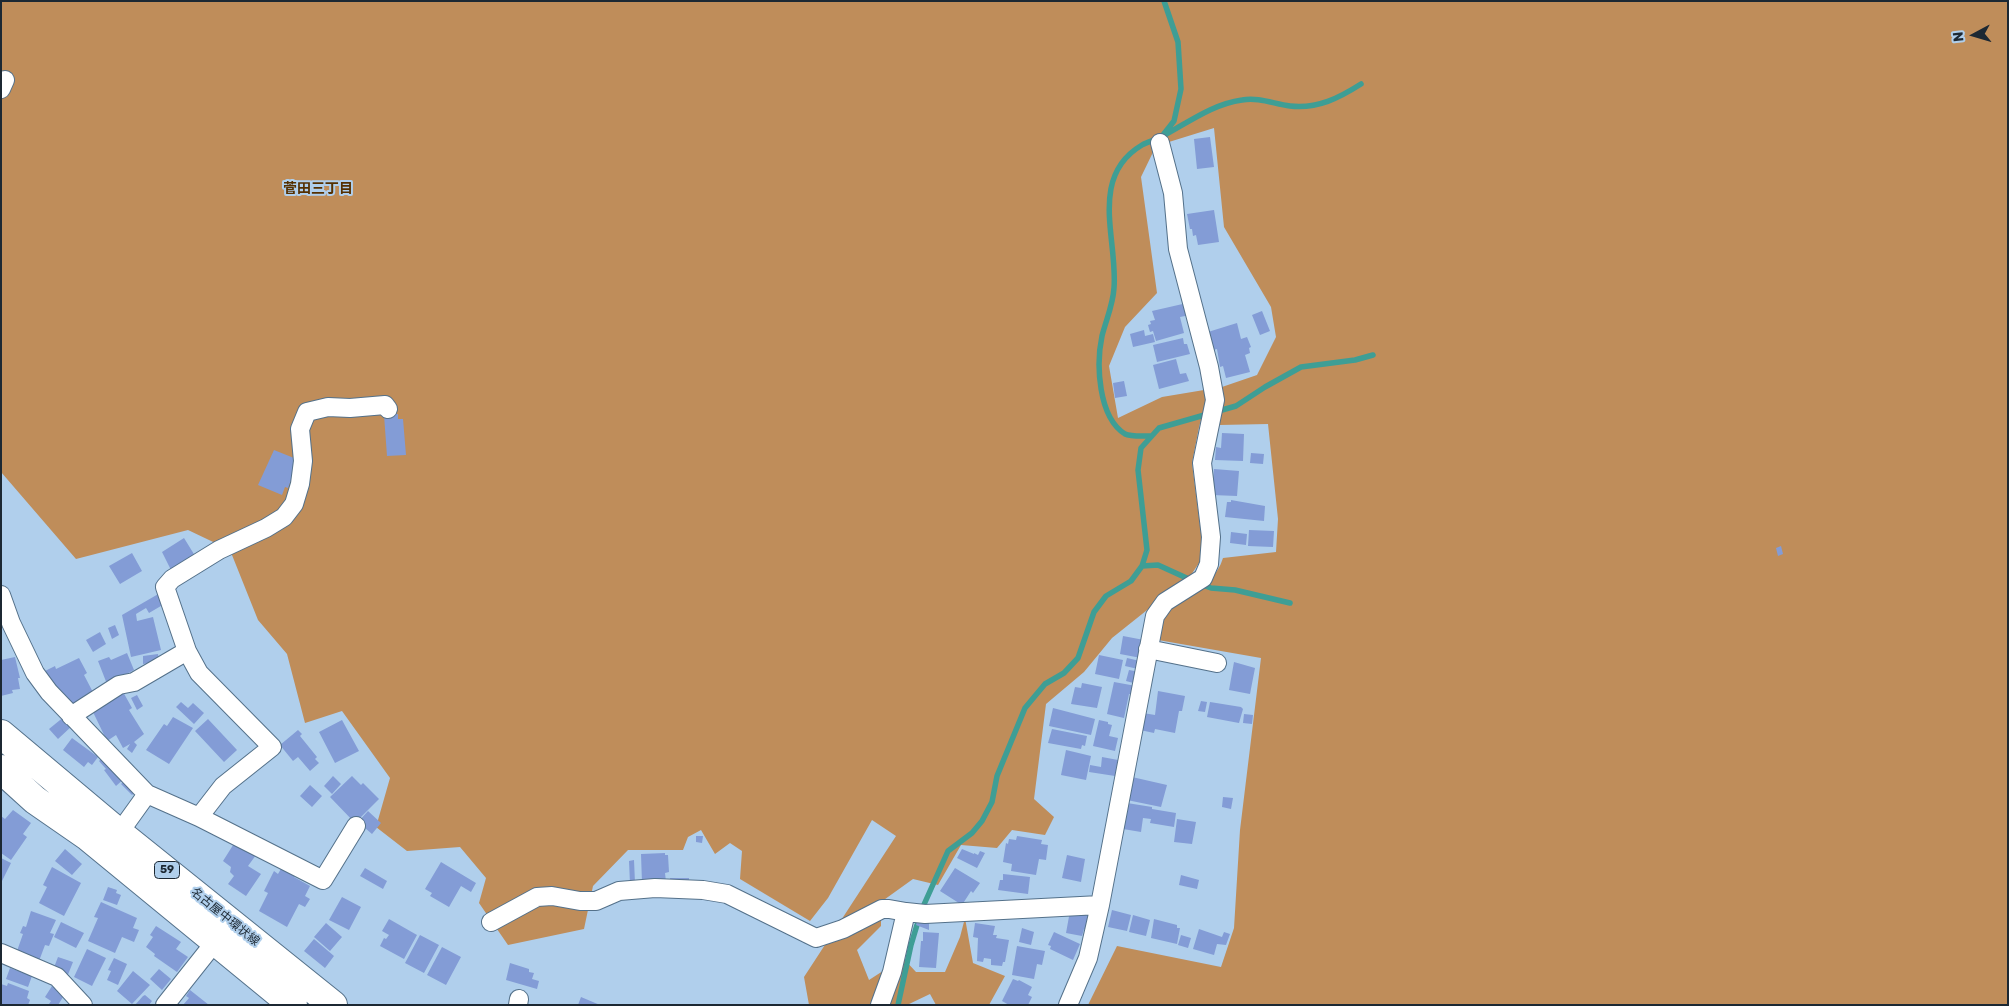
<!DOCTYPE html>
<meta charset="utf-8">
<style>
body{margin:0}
#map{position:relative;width:2009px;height:1006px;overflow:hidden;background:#b0cfec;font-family:Rubik,sans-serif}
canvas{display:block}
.frame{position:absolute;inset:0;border:2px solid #1c2833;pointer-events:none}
.north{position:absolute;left:1949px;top:10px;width:50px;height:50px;-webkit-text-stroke:4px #b0cfec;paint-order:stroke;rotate:264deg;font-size:14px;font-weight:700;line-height:20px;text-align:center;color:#1c2833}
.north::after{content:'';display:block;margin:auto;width:18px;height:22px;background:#1c2833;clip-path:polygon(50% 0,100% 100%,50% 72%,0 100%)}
</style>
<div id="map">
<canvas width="2009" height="1006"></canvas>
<div class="frame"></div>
<div class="north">N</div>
</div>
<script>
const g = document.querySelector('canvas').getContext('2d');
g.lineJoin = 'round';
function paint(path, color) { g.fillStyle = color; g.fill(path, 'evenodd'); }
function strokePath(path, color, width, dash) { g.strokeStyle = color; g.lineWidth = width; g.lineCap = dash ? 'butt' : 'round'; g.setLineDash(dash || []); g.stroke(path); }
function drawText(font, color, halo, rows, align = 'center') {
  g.font = font + ' Rubik,"Noto Sans JP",sans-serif'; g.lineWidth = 4; g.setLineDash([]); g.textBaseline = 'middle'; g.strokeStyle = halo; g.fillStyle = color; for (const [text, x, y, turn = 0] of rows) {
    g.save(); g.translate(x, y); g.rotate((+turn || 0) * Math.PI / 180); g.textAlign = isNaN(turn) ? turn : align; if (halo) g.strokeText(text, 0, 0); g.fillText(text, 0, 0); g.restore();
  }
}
paint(new Path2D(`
 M1 1H2008V1005H1088L1117 946 1221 967 1234 928 1240 830 1261 658 1158 640C1160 633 1160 624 1164 618 1179 592 1212 593 1223 558L1276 552 1278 519 1268 424 1219 425 1223 405 1222 387 1257 375 1276 337 1271 307 1224 227 1214 128 1156 146 1141 177 1157 293 1125 327 1109 366 1118 418 1162 397 1204 390 1206 402 1199 427 1192 463 1203 549 1201 560 1191 575 1112 638 1084 672 1046 704 1034 799 1054 817 1045 835 1012 830 997 848 961 845 938 885 913 879 881 902V926L857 950 869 980 903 958 916 972H945L960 937 965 918 973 963 1005 976 989 1005H936L930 994 907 1005H809L804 977 896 836 872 820 828 898 810 921 740 879 742 851 730 843 715 854 701 830 688 837 683 850H628L593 886 584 929 508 945 479 903 486 878 460 847 407 851 376 827 390 778 342 711 305 723 287 654 258 620 230 550 188 530 76 559 1 472Z`), '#bf8d5a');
strokePath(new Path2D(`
 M1163 135 1174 121 1181 89 1178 42 1164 1
 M1151 436C1144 436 1131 437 1125 434 1098 417 1096 364 1102 336 1106 320 1113 305 1114 288 1118 240 1088 177 1142 145 1149 141 1157 140 1163 136 1189 122 1213 104 1242 100 1259 97 1274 104 1290 106 1318 109 1339 98 1361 84
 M1142 566 1158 565 1191 580
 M1200 584 1211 588 1235 590 1290 603
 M922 909 948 851 972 833 982 821 992 802 997 776 1025 708 1045 684 1064 673 1078 658 1094 612 1106 596 1131 581 1142 566 1147 550 1138 470 1141 448 1159 428 1236 406 1265 387 1301 367 1355 360 1373 355
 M898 1005 911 945 917 925`), '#3e9e95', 5.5);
paint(new Path2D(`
 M1210 137 1214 167 1197 169 1194 139Z
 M1214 210 1219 242 1198 245 1196 235 1193 236 1192 229H1190L1187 214Z
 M1187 303 1190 315 1180 317 1184 333 1156 341 1153 331 1150 332 1148 325 1151 324 1150 321 1155 320 1152 311Z
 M1262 311 1270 331 1260 335 1252 315Z
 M1237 323 1241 339 1247 337 1251 347 1249 348 1250 353 1245 355 1250 372 1226 378 1223 366 1220 367 1217 349 1213 350 1208 332Z
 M1144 330 1145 336 1153 334 1155 342 1133 347 1130 334Z
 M1183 338 1184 344H1187L1190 354 1157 362 1153 345Z
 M1176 359 1180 374 1186 373 1189 381 1159 389 1153 365Z
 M1124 381 1127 396 1115 398 1113 383Z
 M398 414V419H403L406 455 387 456 384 415Z
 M1222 433 1244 434 1243 461 1215 460 1216 447 1221 448Z
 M274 450 299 460 288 488 285 487 282 495 258 485Z
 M1251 453 1264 454 1263 464 1250 463Z
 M1214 469 1239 471 1237 496 1212 495Z
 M1231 500 1265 506 1264 521 1225 517 1227 502H1231Z
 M1249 530 1274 531 1273 547 1248 546Z
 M1231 532 1247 534 1246 545 1230 543Z
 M184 538 197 559 173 574 162 552Z
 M1781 546 1783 554 1778 556 1776 548Z
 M132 553 142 571 120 584 109 566Z
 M160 593 166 603 149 613 146 608 136 614 137 621 153 617 161 650 131 657 122 615Z
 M115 625 119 635 112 639 108 628Z
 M100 632 106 644 93 652 86 640Z
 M1123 636 1144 640 1141 658 1120 654Z
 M127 653 134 670 107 684 98 661 109 657 111 660Z
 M158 654 159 662 143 664V656Z
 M1099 655 1123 660 1119 679 1095 674Z
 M15 657 20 678H18L20 689 12 690 13 693 1 696V660Z
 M79 658 87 673 84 675 96 698 72 711 43 672 55 666 56 669Z
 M1127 658 1140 661 1138 669 1125 666Z
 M1234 662 1255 668 1250 694 1229 690Z
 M1129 670 1140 672 1137 684 1126 681Z
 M1114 682 1136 686 1135 695 1129 694 1124 718 1107 714Z
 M1082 683 1102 687 1097 708 1071 704 1075 687 1081 688Z
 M122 690 132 708 129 710 144 734 134 742 137 745 132 753 127 749 130 744 123 748 116 735 107 741 93 712 99 709 96 704Z
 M1158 691 1185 696 1182 711H1179L1175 733 1155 729 1154 733 1140 730 1143 713 1155 715Z
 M137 695 143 706 137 710 131 698Z
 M1201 701 1207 702 1205 712 1198 711Z
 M181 702 188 708 193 703 204 713 194 724 176 707Z
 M1210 702 1241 707 1243 709 1239 723 1207 717Z
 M1053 708 1095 719 1091 735 1049 726Z
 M1244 714 1253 715 1252 724 1243 723Z
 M65 716 73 725 58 739 49 729Z
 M173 717 193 728 169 764 146 750 164 724 167 726Z
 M208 719 237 750 224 762 195 731Z
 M342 720 359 751 335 763 319 732Z
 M1099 720 1108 722V724L1112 725 1109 736 1118 738 1115 751 1093 746Z
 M1052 729 1087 736 1085 746 1082 745 1081 749 1048 743Z
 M298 730 302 734 300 736 317 757 315 759 319 763 310 771 298 757 293 761 280 745Z
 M72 738 98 757 92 765 88 762 84 767 63 750Z
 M1066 750 1091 756 1086 780 1061 775Z
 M104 756 125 778 116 786 104 770 106 769 99 761Z
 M1102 757 1118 760 1115 776 1089 772 1090 765 1101 767Z
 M333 776 341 784 332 794 324 786Z
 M352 776 361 785 363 783 379 799 355 823 330 797Z
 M1132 777 1167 785 1161 807 1127 800Z
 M126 779 137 790 132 795 121 784Z
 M310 785 322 796 312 807 300 796Z
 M1223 797 1233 798 1231 809 1222 807Z
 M1127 803 1152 807V809L1176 813 1174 827 1150 823 1151 819 1143 818 1141 832 1123 829Z
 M13 810 31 823 23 834 27 837 11 860 1 853V816L5 819Z
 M368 811 381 823 372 834 358 822Z
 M1177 819 1196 822 1192 844 1174 842Z
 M696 836H703L702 843 696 842Z
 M1017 836 1042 840 1041 844 1048 845 1046 860 1039 859 1036 875 1011 871 1012 864 1003 862 1006 843 1008 844 1009 839 1016 840Z
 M235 842 256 855 248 866 261 874 246 896 228 884 234 876 230 872 231 867 223 861Z
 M65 849 82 864 72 875 55 861Z
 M962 849 974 854V853L978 855 980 851 985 853 977 868 957 858Z
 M665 853V855H668L669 872 665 873 666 882 642 883 641 854Z
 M1067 855 1085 859 1081 882 1062 878Z
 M1 858 11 863 1 883Z
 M634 860 635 883 630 884 629 861Z
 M441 862 476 883 471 892 461 886 449 907 430 896 432 893 425 889Z
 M52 867 81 883 64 916 39 903 47 887 43 885Z
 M282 867 295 875 294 877 310 886 305 896 310 899 305 907 299 904 287 927 259 911 268 893 264 891 274 871 278 874Z
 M365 868 387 881 383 889 360 876Z
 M955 868 980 883 973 893 971 891 962 905 940 891Z
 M1003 874 1030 877 1028 894 998 890 1000 880H1003Z
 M1181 875 1199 880 1197 889 1179 885Z
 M670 878H689V885H671Z
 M108 887 117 890 116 893 121 895 117 905 103 900Z
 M342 897 361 907 349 930 329 920Z
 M101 902 137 918 133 928 139 930 134 942 122 937 115 953 88 941 98 918 94 917Z
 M1112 910 1131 915 1127 931 1108 927Z
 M31 911 56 920 50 933 54 934 49 946 45 945 39 961 17 951 23 934 20 933 23 926 26 927Z
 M1070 911 1093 915 1090 930 1084 929 1082 936 1066 933Z
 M1133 915 1150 920 1146 936 1129 932Z
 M389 919 417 935 404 959 380 946 384 938 386 939 389 935 382 931Z
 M918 919 929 923V930L916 925Z
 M1154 919 1177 925V928H1180L1177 944 1151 938Z
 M61 922 84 933 76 948 54 937Z
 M326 923 342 937 330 951 314 937Z
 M975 923 995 926 993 935H997L996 938 1009 940 1005 962H1003L1002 966 991 965V959L984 958 983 962 977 961 978 938 973 937Z
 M156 926 181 942 176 949 188 957 177 972 154 956 155 954 146 947 153 937 150 935Z
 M1022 928 1034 932 1031 945 1019 942Z
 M1199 929 1222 937 1224 932 1230 934 1226 945 1217 944 1214 955 1193 949Z
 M923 932 939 933 936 968 919 967 921 941H923Z
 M1054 932 1080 944 1073 960 1050 949 1051 946 1048 945Z
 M420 935 439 945 424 973 405 963Z
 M1181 935 1191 938 1188 948 1178 945Z
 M314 939 334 956 325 968 304 951Z
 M1017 946 1045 951 1042 965 1037 964 1034 979 1012 975Z
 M442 947 461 957 446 985 427 975Z
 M87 949 106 958 92 986 74 977Z
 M58 957 73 962 67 977 53 970Z
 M114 958 127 964 118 985 107 980 111 971 108 970Z
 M510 963 529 969V972L534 973 532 979 539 981 537 989 506 980Z
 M10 968 32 976 28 987 6 979Z
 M159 969 171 979 162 990 150 979Z
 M133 971 150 985 132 1004 117 991Z
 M1013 979 1018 981 1019 980 1032 987 1028 995 1032 997 1028 1005H1009L1002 1001Z
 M8 983 29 991 27 998 30 1000 28 1005H1V984L7 986Z
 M52 986 65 994 58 1005H51L49 1004 51 1001 45 997Z
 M190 990 209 1005H183L189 998 186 996Z
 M145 995 152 1001 149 1005H135L143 996Z
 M581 997 600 1005H578Z`), '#839cd6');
const street = new Path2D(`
 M1 89 5 80
 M1 595 11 623 35 673 49 692 147 794 119 833
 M1148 649 1217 663
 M71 716 119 685 134 682 187 651
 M147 794 199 817 323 880 356 826
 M199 817 223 786 272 747 199 673 187 651 165 587 172 579 219 550 266 528 284 517 294 504 300 484 303 461 300 429 307 412 328 407 350 408 385 405 388 409
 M491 922 537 897 552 896 580 901H596L619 891 655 888 703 890 727 894 816 938 843 929 882 909H889L906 912
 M1 953 57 977 83 1005
 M165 1005 215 942
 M518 1005 519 999
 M880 1005 892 972 906 912 925 914 1100 905
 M1068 1005 1088 958 1100 905 1155 616 1165 602 1203 578 1209 564 1211 537 1202 463 1215 400 1209 367 1178 249 1173 193 1160 143`);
const primary = new Path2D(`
 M1 734 119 833 333 1005
 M1 769 35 800 87 836 293 1005`);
strokePath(street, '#54718a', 20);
strokePath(primary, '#54718a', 30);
strokePath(street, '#fff', 18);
strokePath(primary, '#fff', 28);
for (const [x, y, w] of [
 [167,870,25]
]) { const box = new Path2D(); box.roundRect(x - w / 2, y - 8.5, w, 17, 4); g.fillStyle = '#b0cfec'; g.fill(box); strokePath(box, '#1c2833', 1); }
drawText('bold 11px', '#1c2833', null, [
 ["59",167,870]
]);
drawText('12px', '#1c2833', '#b0cfec', [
 ["名古屋中環状線",225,917,39]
]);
drawText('bold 14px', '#553000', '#b0cfec', [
 ["菅田三丁目",318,189]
]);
</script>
